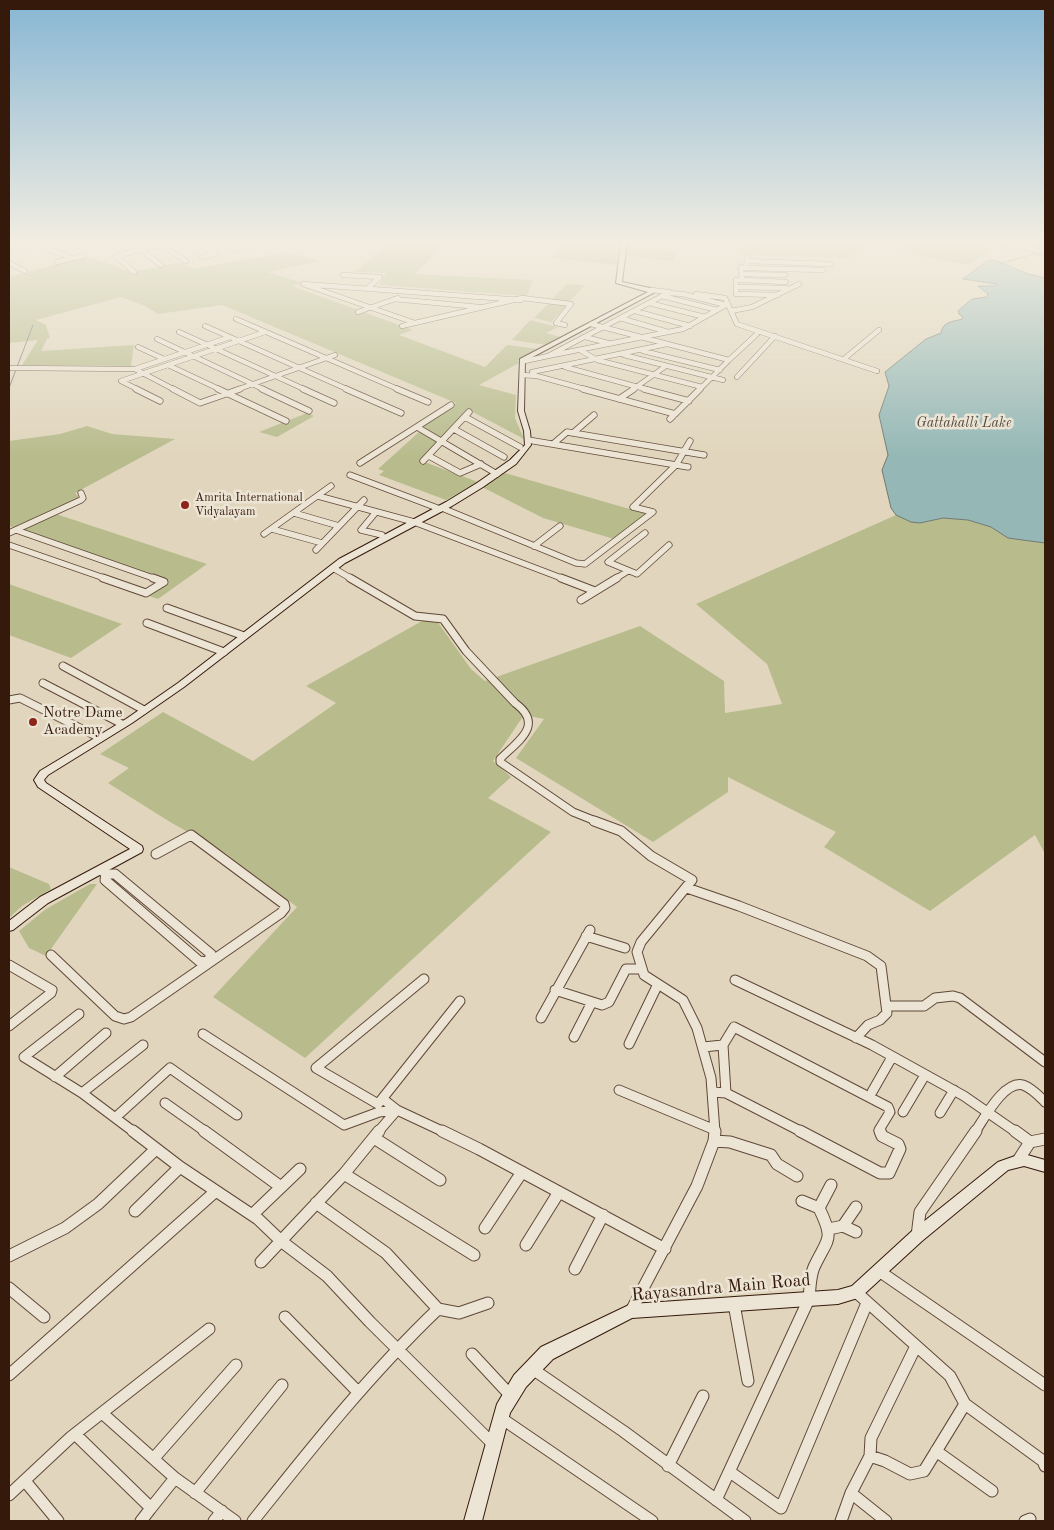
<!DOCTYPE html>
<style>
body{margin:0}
#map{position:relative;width:1054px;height:1530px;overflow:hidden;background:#e1d6bd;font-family:"Old Standard TT",serif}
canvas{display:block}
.frame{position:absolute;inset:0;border:10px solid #35190b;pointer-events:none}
</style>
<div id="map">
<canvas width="1054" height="1530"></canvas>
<div class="frame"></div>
</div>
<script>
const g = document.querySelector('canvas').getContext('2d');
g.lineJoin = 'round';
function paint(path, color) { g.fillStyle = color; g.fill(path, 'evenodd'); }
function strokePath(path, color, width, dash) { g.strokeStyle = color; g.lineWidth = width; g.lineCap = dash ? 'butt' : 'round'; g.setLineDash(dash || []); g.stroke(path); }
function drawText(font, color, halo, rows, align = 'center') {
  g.font = font + ' "Old Standard TT",serif'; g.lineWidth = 5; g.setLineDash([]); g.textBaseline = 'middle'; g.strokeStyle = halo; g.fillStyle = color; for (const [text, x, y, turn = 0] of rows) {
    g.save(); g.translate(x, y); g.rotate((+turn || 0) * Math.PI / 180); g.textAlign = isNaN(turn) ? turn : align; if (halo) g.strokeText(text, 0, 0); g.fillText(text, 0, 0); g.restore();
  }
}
paint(new Path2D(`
 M390 242 444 245 415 274 533 280 527 296 379 285 386 273 355 272Z
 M564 242H617V265L551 258Z
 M740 242H874L848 258 740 255Z
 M908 242H1018L1009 251 989 246 985 255 968 265 898 251Z
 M625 246 678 251 673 261 624 256Z
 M285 252 319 261 268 272 302 283 292 286 413 330 399 335 485 367 507 345 539 349 518 360 519 363 479 385 516 395 515 418 524 439 469 410 443 439 422 426 456 403 222 305 158 314 147 307 121 297 36 320 46 325 50 338 47 339 41 351 134 345 131 366 22 365 38 340 9 343V277L87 256 132 272 181 262 194 269Z
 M567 284 585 285 569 302 551 300Z
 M549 303 567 305 551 322 534 318Z
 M530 320 558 327 546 333 561 337 547 345 512 340Z
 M307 413 314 416 277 437 259 432Z
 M87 426 112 434 175 439 75 493 80 498 13 528 9 525V441L60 434Z
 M419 432 440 442 422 461 478 482 446 500 379 475 384 471 378 469Z
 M505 473 647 514 614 539 543 518 482 487Z
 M56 514 207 564 158 599 149 596 169 581 21 530Z
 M896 515 911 522H926L943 518 968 520 991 527 1008 538 1045 543V854L1035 835 930 911 824 847 836 832 728 777V792L653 842 516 758 544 719 524 715 493 761 511 777 488 798 551 832 305 1058 213 997 297 907 225 853 170 822 108 783 129 768 100 754 163 712 253 761 336 703 306 686 422 621H437L471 669 485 681 640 626 724 681 725 713 782 704 767 664 696 604Z
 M9 584 122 624 71 658 9 635Z
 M9 867 49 884 51 889 22 906 9 918Z
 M90 884H97L46 956 29 948 19 931 46 909Z`), '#b8bc8d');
const water = new Path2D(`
 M989 260H995L1028 274 1045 278V543L1008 538 991 527 968 520 943 518 920 523 911 522 896 515 891 508 882 470 888 455 879 415 889 386 885 372 926 339 941 333C943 321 953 322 962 319L963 317 959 314 958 311 972 299 987 297 988 294 978 286H994L997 284 963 279Z`);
paint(water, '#95b8b6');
strokePath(water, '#6f7872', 1);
strokePath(new Path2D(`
 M1000 264 1033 254 1045 257
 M9 388 33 325`), '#6f7872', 1);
const streetFar4 = new Path2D(`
 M61 242 64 243
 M122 242 141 250 161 265
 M195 242 215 254 202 257
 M222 242 235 250
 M1027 242 1045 245
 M163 246 186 261
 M167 246 187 242
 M1019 247 1045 252
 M234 249 257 244
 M9 251 33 243 72 258
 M747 257 746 268 741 267 742 280H736V294L778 295
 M747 261 830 264
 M57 262 82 256
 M9 263 25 271
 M746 268 823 270
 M134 272 116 256 171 242
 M741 274 785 275
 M343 275 380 277 368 288
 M742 280 786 282
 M737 287 786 288
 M651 290 669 292
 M668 293 683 294 726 305 683 329 548 356Z
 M696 294 725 298 737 324 877 371
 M662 296 717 310
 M394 299 479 307
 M649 303 705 317
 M635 311 690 326
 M731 311 752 307 799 284
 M358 312 398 298
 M620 318 668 332
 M236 319 400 390
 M415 323 303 284 521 300
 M591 324 729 360 757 334
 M205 326 349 390
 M402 326 522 298 571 304 556 323 565 325
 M179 332 306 390
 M585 337 608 343
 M157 339 265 390
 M138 347 164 359
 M580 350 597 360 702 387
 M643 351 720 370
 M624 355 723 380
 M844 359 879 330
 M525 361 548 356
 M168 365 221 390
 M565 367 649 390
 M9 368 135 369 230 337
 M135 369 175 390
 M532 372 667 344
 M522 375 537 376 588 390
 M737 377 775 336
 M139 390 121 381 265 332
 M236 390 335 355
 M632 390 666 366
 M699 390 729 360`);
const streetFar3 = new Path2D(`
 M136 389 160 401
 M173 389 200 403 240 389
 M218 389 286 421
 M262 389 309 411
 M303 389 334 403
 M346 389 401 413
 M397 389 428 402
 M583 389 675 414
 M644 389 689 401
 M619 399 634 389
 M465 417 520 447
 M670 419 700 389
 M417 427 497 474
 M454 429 504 457
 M573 433 594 415
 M528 440 688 467
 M553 444 567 432 704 455
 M429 456 460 473 481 464
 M423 461 469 412
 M360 463 451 405
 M350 475 440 509
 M318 496 414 522 564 579
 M633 507 676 465 690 441
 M442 508 576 563 585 564 653 512 633 507
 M376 512 361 530 382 535
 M294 513 339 526
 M272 529 322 543
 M16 530 156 579
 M9 533 81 500 83 498 81 493
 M645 533 608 562 637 574 669 545
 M264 534 331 486
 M9 545 107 579
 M534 546 560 526
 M316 550 364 500
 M333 568 352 579
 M615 579 628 571`);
const streetFar2 = new Path2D(`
 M103 578 146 593 164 582 153 578
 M350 578 415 616 443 619 466 651 515 703C545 725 518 741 500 759V762L573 812 598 822
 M561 578 595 591
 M581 600 617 578
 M167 608 244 636
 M147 623 224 652
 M63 666 144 710
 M43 683 122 724
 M9 700 20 698 100 738`);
const streetFar1 = new Path2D(`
 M594 821 621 831 651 856 692 880 641 942 637 952 644 975 683 1000 697 1028 711 1078 715 1132
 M101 870 106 874
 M106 874H115L211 954 208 962 199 961 105 880Z
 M687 888 739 906 867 956 881 966 887 1013 880 1020 868 1025 856 1038
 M586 936 625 948
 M51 955 115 1016 124 1019 131 1017 281 913 285 908 284 904 191 835 156 854
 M9 965 52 990 51 993 9 1026
 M424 979 316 1068 378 1104 460 1001
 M735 980 872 1045 964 1096 1016 1132
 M555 990 602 1005 609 1002 626 969H642
 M887 1006H924L935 998 953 996 960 998 1045 1062
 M79 1014 24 1057 82 1093 134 1132
 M541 1018 590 930
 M203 1034 344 1125 379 1112 397 1110 444 1132
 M574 1037 592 1002
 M629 1044 658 984
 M703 1047 723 1045
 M55 1077 106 1033
 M619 1090 715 1130
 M713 1092 726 1093
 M872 1092 892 1057
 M82 1093 143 1045
 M726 1093 802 1132
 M726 1093 723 1045 734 1027 888 1107 890 1112 879 1130 880 1132
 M165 1103 206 1132
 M903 1112 925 1075
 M940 1113 954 1090
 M116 1117 170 1068 237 1115
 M378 1132 397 1110 383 1099
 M975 1132C984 1119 1004 1080 1023 1085 1032 1088 1039 1096 1045 1102`);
const street = new Path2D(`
 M133 1131 180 1167 258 1219 281 1241 327 1276 370 1322 494 1445
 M204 1131 281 1187
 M442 1131 479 1149 665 1249
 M800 1131 880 1173H889L900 1149 898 1144 882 1136 880 1131
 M1015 1131 1030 1142
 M374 1138 440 1180
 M714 1141 730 1142 771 1155 777 1164 797 1176
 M1019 1159 1030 1142 1045 1139
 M344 1174 474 1255
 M802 1201 819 1208
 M135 1211 180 1167
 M252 1215 300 1169
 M843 1226 856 1232
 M485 1228 522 1172
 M829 1229 843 1226 856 1207
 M917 1236 920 1212 976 1131
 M526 1245 559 1192
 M9 1256 65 1228 98 1204 156 1149
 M261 1262 344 1174 379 1131
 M575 1269 603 1215
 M879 1271 1045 1385
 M9 1288 44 1317
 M856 1292 950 1376 965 1404 1043 1461 1045 1466
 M734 1304 748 1381
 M438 1309 459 1313 488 1303
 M631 1311 697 1186 714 1141 715 1131
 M285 1317 358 1392
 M472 1354 511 1396
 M531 1368 623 1431 745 1521
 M9 1375 216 1191
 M102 1413 175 1478 235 1521
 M501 1418 652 1521
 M75 1434 151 1508 175 1478
 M936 1451 992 1491
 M870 1456 871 1438 916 1346
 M154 1458 236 1365
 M668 1466 703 1396
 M730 1472 781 1508 867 1303
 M25 1481 58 1521
 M195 1493 282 1385
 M851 1493 886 1521
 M9 1495 71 1437 209 1329
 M716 1500 809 1299C810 1289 810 1276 814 1267 828 1237 835 1241 819 1208L831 1185
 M141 1521 151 1508
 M214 1521 222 1511
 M253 1521C312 1447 370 1374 438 1309L386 1253 316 1203
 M841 1521 851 1493 870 1456 885 1461 910 1474 924 1471 965 1404
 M1025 1521 1030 1519`);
const secondary = new Path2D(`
 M621 242H627L622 282 650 288 655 292 525 361 524 411 530 431 531 445 516 464 483 487 452 506 345 563 184 687 132 723 48 775 44 780 46 783 142 846 143 849 142 852 48 903 13 930 9 931V921L40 897 130 849 38 787 34 780 40 771 126 719 178 683 339 559 446 502 477 483 510 460 525 445 524 431 518 411 520 359 648 292 616 283Z
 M1024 1154 1045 1160V1172L1024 1166 1008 1170 922 1241 861 1297 838 1304 632 1318 553 1359 526 1387 510 1413 482 1521H464L497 1404 514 1375 541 1347 631 1304 838 1290 852 1286 912 1231 998 1162 1015 1156Z`);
strokePath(streetFar4, '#604838', 5.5);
strokePath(streetFar3, '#604838', 7);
strokePath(streetFar2, '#604838', 9);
strokePath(streetFar1, '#604838', 11);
strokePath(street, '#604838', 13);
strokePath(secondary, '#35190b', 2);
strokePath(streetFar4, '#ece4d4', 4.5);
strokePath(streetFar3, '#ece4d4', 5.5);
strokePath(streetFar2, '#ece4d4', 7);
strokePath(streetFar1, '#ece4d4', 9);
strokePath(street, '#ece4d4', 11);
paint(secondary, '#ece4d4');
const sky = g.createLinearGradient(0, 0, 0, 456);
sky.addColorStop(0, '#87b6d4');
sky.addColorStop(0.53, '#f2ede1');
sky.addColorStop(1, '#f2ede100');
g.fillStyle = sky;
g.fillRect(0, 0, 1054, 456);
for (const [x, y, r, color] of [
 [185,505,5,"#8f2418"],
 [33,722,5,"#8f2418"]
]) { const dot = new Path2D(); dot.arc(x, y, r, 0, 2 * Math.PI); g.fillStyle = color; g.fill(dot); strokePath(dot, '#ece4d4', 2); }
drawText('12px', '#35190b', '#ece4d4', [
 ["Amrita International",195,498],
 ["Vidyalayam",195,512]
], 'left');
drawText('italic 14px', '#52493e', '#ece4d4', [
 ["Gattahalli Lake",964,423]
]);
drawText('15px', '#35190b', '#ece4d4', [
 ["Notre Dame",43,713],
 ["Academy",43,730]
], 'left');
drawText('18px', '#35190b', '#ece4d4', [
 ["Rayasandra Main Road",721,1288,-5]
]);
</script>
